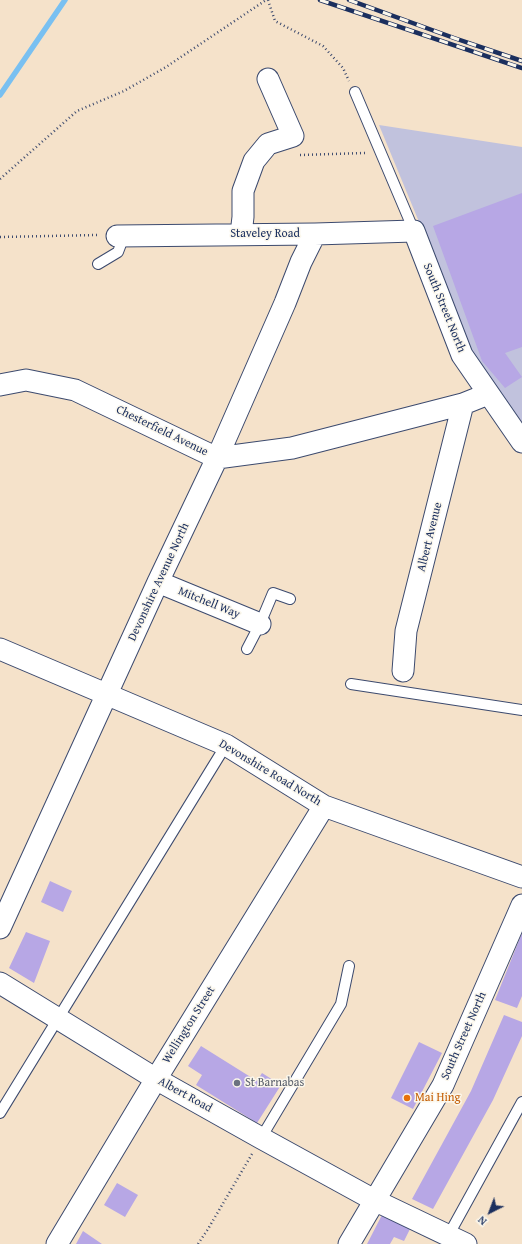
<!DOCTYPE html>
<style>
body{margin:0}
#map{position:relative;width:522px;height:1244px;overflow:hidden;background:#f5e2ca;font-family:"Gentium Book Plus",serif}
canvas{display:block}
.north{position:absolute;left:470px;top:1192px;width:40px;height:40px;-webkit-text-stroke:3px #fbf7ec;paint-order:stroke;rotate:222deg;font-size:11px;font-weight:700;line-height:16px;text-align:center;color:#1b2f5e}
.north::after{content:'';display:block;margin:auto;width:14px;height:18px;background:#1b2f5e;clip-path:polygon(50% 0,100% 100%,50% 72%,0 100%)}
</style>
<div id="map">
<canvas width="522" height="1244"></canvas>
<div class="north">N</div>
</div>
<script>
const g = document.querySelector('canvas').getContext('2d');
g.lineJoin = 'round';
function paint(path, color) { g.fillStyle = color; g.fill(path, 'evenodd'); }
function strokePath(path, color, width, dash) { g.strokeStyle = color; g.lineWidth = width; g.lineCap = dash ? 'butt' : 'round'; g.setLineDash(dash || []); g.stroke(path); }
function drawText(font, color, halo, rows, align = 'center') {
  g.font = font + ' "Gentium Book Plus",serif'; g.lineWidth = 3; g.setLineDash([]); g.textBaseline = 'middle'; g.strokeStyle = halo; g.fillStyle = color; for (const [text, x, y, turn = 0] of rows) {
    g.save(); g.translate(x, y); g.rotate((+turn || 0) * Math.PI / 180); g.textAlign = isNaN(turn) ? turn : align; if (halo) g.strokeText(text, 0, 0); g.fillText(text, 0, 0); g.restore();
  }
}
paint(new Path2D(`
 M379 125 522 147V422L476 360Z`), '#c1c2dd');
strokePath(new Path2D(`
 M0 95 65 0`), '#79c0f1', 5.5);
paint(new Path2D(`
 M522 193V347L505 353 522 377 505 388 482 361 433 226Z
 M50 881 72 891 63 912 41 902Z
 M26 932 50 941 34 983 9 968Z
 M522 933V996L517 1008 495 1000Z
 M504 1015 522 1022V1036L493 1100 433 1209 412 1199 471 1091Z
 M419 1042 442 1053 413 1109 391 1098Z
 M201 1046 257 1081 262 1073 281 1085 257 1123 196 1085 202 1075 188 1066Z
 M117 1183 138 1195 125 1217 104 1205Z
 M383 1213 411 1227 404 1241 394 1237 390 1244H367Z
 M83 1231 102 1244H76Z`), '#b7a7e5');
const lane = new Path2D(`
 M355 92 414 231
 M98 264 118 252 124 236
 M247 649 260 624 273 593 290 599
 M351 684 522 710
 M0 1113 226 745
 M261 1138 341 1004 349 966
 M447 1238 522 1102`);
const street = new Path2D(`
 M241 234 243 217V191L254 161 268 144 293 136 268 79
 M117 236 315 234 414 231 462 355 522 442
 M0 385 26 380 75 390 217 458 292 448 463 404 488 394
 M158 582 260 624
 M0 649 226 745 324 806 522 877
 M403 671 406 631 463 404
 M0 928 158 582 217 458 285 303 301 262 315 234
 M0 983 156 1079 261 1138 374 1200 466 1244
 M57 1244 156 1079 324 806
 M349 1244 443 1085 522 905`);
strokePath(lane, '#3c4a6e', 12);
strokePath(street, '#3c4a6e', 23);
strokePath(new Path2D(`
 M268 0 275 21 323 46 343 68 349 81
 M300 155 365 153
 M0 179 77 111 124 91 166 67 266 0
 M0 237 98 235
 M198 1244 208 1229 252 1154`), '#3c4a6e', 2.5, [1, 3]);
strokePath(lane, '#fff', 10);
strokePath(street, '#fff', 21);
const rail = new Path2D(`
 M320 0 522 68
 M349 0 454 38 522 61`);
strokePath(rail, '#1b2f5e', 4.5);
strokePath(rail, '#fbf7ec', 3, [9]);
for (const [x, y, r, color] of [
 [237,1083,4,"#6b7280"],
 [407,1098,4,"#e8710a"]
]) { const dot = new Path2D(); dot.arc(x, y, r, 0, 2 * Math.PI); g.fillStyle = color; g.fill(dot); strokePath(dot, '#fbf7ec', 1.5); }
drawText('12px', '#1b2f5e', '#fbf7ec', [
 ["Staveley Road",265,234],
 ["South Street North",444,308,68],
 ["Chesterfield Avenue",162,431,26],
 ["Albert Avenue",430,537,-76],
 ["Devonshire Avenue North",159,582,-65],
 ["Mitchell Way",209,603,22],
 ["Devonshire Road North",270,773,31],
 ["Wellington Street",189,1025,-58],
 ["South Street North",464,1036,-66],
 ["Albert Road",185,1095,29]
]);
drawText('12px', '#5b616d', '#fbf7ec', [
 ["St Barnabas",245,1083]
], 'left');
drawText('12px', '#c56008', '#fbf7ec', [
 ["Mai Hing",415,1098]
], 'left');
</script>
